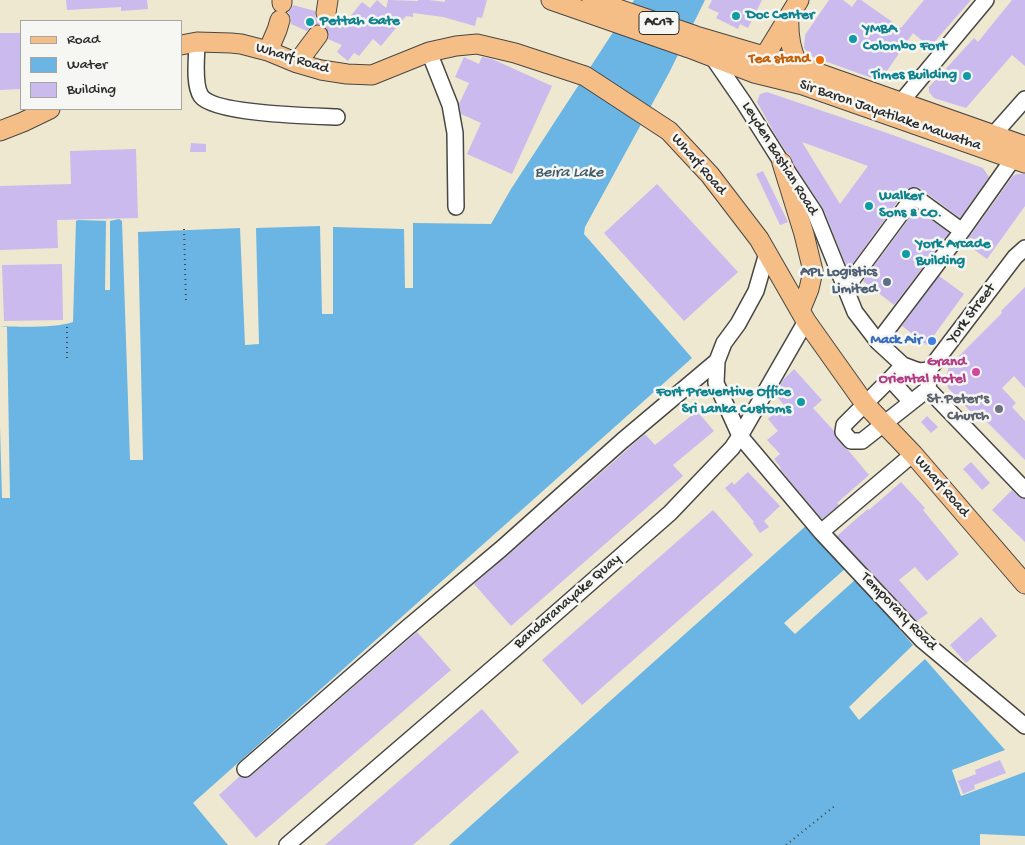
<!DOCTYPE html>
<style>
body{margin:0}
#map{position:relative;width:1025px;height:845px;overflow:hidden;background:#eee8d0;font-family:"Gochi Hand",sans-serif}
canvas{display:block}
.legend{position:absolute;left:20px;top:20px;width:162px;height:90px;box-sizing:border-box;background:#f6f6f2;border:1px solid #a5a5a2;margin:0;padding:6px 9px;list-style:none;font-size:15px;color:#2b2b2b}
.legend li{display:flex;align-items:center;gap:10px;height:25px}
.legend b{width:25px;border:1px solid #a5a5a2}
</style>
<div id="map">
<canvas width="1025" height="845"></canvas>
<ul class="legend">
<li><b style="height:6px;background:#f6be87"></b>Road</li>
<li><b style="height:14px;background:#6ab5e3"></b>Water</li>
<li><b style="height:14px;background:#cabaed"></b>Building</li>
</ul>
</div>
<script>
const g = document.querySelector('canvas').getContext('2d');
g.lineJoin = 'round';
function paint(path, color) { g.fillStyle = color; g.fill(path, 'evenodd'); }
function strokePath(path, color, width, dash) { g.strokeStyle = color; g.lineWidth = width; g.lineCap = dash ? 'butt' : 'round'; g.setLineDash(dash || []); g.stroke(path); }
function drawText(font, color, halo, rows, align = 'center') {
  g.font = font + ' "Gochi Hand",sans-serif'; g.lineWidth = 5; g.setLineDash([]); g.textBaseline = 'middle'; g.strokeStyle = halo; g.fillStyle = color; for (const [text, x, y, turn = 0] of rows) {
    g.save(); g.translate(x, y); g.rotate((+turn || 0) * Math.PI / 180); g.textAlign = isNaN(turn) ? turn : align; if (halo) g.strokeText(text, 0, 0); g.fillText(text, 0, 0); g.restore();
  }
}
paint(new Path2D(`
 M634 0H705L669 73 585 227 584 234 692 358 193 803 228 845H0V326C18 327 57 328 73 322L76 221 78 220 110 221 119 219 122 221 130 460H143L138 232 240 228 245 345 259 344 256 228 320 226 322 314H333V227L404 229 405 288H413V223L491 224 511 189Z
 M808 524 846 568 784 623 795 634 856 579 913 645 849 707 859 720 925 659 1005 750 952 770 961 796 1025 772V836L980 834V845H449Z`), '#6ab5e3');
paint(new Path2D(`
 M106 221H110V290H105Z
 M0 326 7 327 10 498H2L0 427Z`), '#eee8d0');
paint(new Path2D(`
 M66 0H147L148 9 121 11V7L67 10Z
 M377 0 386 8 388 0 418 1V0H429L445 2V0H487L482 18 477 17 475 26 443 17 413 13V17L406 16 381 46 373 39 359 56 354 53 348 61 337 52 342 45 328 39 329 36 328 31 324 26 320 24 314 25 307 31 291 24V18L288 12 291 9 293 5 315 11V17L319 22 325 24H330L333 21 340 29 362 2 370 8Z
 M712 0H762L748 28 740 24 738 29 716 18 719 13 708 8Z
 M829 0H843L852 7 857 0H861L901 28 924 0H971L930 47 913 33 880 81 811 56 804 48 805 35Z
 M1012 0H1025V66L1012 55 966 108 934 98 929 92V87L974 38 978 42Z
 M0 33H21V89L0 90Z
 M464 57 479 64 482 57 492 59 552 86 512 174 467 154 481 123 461 114 459 104 469 83 455 77Z
 M767 92 890 134 983 168 989 177 960 218 920 188 915 187 910 188 906 190 848 270 823 208 794 165 790 155 787 153 776 136 757 102 760 94ZM802 142 868 166 840 204Z
 M191 143 206 144V152H190Z
 M136 149 138 218 57 220 58 248 0 250V186L71 184 70 151Z
 M763 171 788 222 780 225 756 174Z
 M1017 174H1025V206L987 259 965 243 1013 176Z
 M657 184 738 272 684 321 604 233Z
 M916 209 949 233 894 305 863 281Z
 M62 264 63 320 4 321 2 265Z
 M939 276 964 294 927 345 902 326Z
 M1025 287V388L1014 376 1002 388 1016 403 1012 407 1025 421V460L977 412 974 415 948 388 946 377 949 366 1002 313 1001 311Z
 M794 369 822 400 813 408 834 431 836 438 844 447 848 450 869 475 837 503 839 505 822 519 780 469 781 468 774 459 780 454 767 440 778 431 768 419 784 405 775 394 784 379Z
 M697 411 714 431 673 465 683 476 511 626 474 584 507 556 645 434 655 445Z
 M927 416 938 427 931 433 921 422Z
 M971 462 990 483 982 490 963 469Z
 M748 472 780 506 764 521 769 527 760 533 753 523 754 522 741 507V506L725 488 732 482 734 485Z
 M901 482 925 508 923 510 959 554 927 581 915 567 899 580 928 613 917 621 837 536 856 519 868 509 869 510Z
 M1012 490 1019 497 1025 499V542L992 510Z
 M713 510 753 555 582 705 542 660Z
 M981 617 997 636 966 663 950 645Z
 M417 632 451 670 256 838 219 795 240 776 246 778 251 776Z
 M482 709 519 752 413 845H325Z
 M1000 760 1006 773 974 785 975 789 963 794 958 781 976 774 975 770Z`), '#cabaed');
const minor = new Path2D(`
 M197 42C197 56 193 84 201 96 214 114 312 116 337 117
 M429 52 450 105 455 133 456 207
 M713 58 744 103 782 163 815 213 855 312 878 342 903 365 919 371 929 370
 M901 102 986 0
 M994 134 1025 99
 M767 253 756 291 738 324 724 343 717 361 716 383 740 436 821 532 913 454
 M846 288 914 196 962 231
 M878 342 962 231 1013 159
 M903 365 890 379 844 425 843 432 851 441H862L928 389
 M929 370 1015 257 1025 248
 M890 379 911 402
 M929 379 928 389 1025 490
 M821 532 922 640 1025 726
 M245 769 407 628 501 549 622 441 717 361
 M287 845 515 649 670 513 732 448 740 436 806 321`);
const major = new Path2D(`
 M282 0V3
 M551 0 689 48 754 73 803 85 1025 163
 M592 0 696 36 798 66 1025 146
 M326 13 328 0
 M789 16C788 36 791 49 798 66
 M181 45 197 42 231 43 241 44 268 51 297 63 321 70 347 74 372 75 429 52 456 46 477 44 515 53 585 76 669 131 710 175 759 239 806 321 865 404 913 454 1025 584
 M268 51 277 30 280 20
 M297 63 318 35
 M758 67 799 0
 M0 131 23 122 50 109
 M782 163 804 234 813 271 809 289 800 311`);
strokePath(minor, '#484744', 18);
strokePath(major, '#484744', 21);
strokePath(new Path2D(`
 M184 229 186 303
 M67 358V324
 M786 845 836 805`), '#484744', 2, [1, 4]);
strokePath(minor, '#fff', 15);
strokePath(major, '#f6be87', 19);
for (const [x, y, r, color] of [
 [736,16,5,"#0f9aa8"],
 [310,22,5,"#0f9aa8"],
 [853,39,5,"#0f9aa8"],
 [820,60,5,"#e8710a"],
 [967,76,5,"#0f9aa8"],
 [869,206,5,"#0f9aa8"],
 [906,254,5,"#0f9aa8"],
 [887,282,5,"#5c6f8a"],
 [932,341,5,"#3f7fe0"],
 [976,372,5,"#d1479c"],
 [801,402,5,"#0f9aa8"],
 [999,409,5,"#6b7280"]
]) { const dot = new Path2D(); dot.arc(x, y, r, 0, 2 * Math.PI); g.fillStyle = color; g.fill(dot); strokePath(dot, '#f6f6f2', 2); }
for (const [x, y, w] of [
 [659,23,40]
]) { const box = new Path2D(); box.roundRect(x - w / 2, y - 11.5, w, 23, 4); g.fillStyle = '#f6f6f2'; g.fill(box); strokePath(box, '#2b2b2b', 1); }
drawText('bold 14px', '#2b2b2b', null, [
 ["AC17",659,23]
]);
drawText('bold 15px', '#0d838f', '#f6f6f2', [
 ["Doc Center",746,16],
 ["Pettah Gate",320,22],
 ["YMBA",863,30],
 ["Colombo Fort",863,47],
 ["Times Building",957,76,"right"],
 ["Walker",879,197],
 ["Sons & CO.",879,214],
 ["York Arcade",916,245],
 ["Building",916,262],
 ["Fort Preventive Office",791,393,"right"],
 ["Sri Lanka Customs",791,410,"right"]
], 'left');
drawText('15px', '#2b2b2b', '#f6f6f2', [
 ["Wharf Road",292,59,17],
 ["Sir Baron Jayatilake Mawatha",890,116,19],
 ["Leyden Bastian Road",779,159,58],
 ["Wharf Road",698,165,49],
 ["York Street",972,314,-53],
 ["Wharf Road",941,487,49],
 ["Bandaranayake Quay",568,602,-41],
 ["Temporary Road",898,612,46]
]);
drawText('bold 15px', '#c56008', '#f6f6f2', [
 ["Tea stand",810,60]
], 'right');
drawText('bold 15px', '#4e5e75', '#f6f6f2', [
 ["APL Logistics",877,273],
 ["Limited",877,290]
], 'right');
drawText('bold 15px', '#366cbe', '#f6f6f2', [
 ["Mack Air",922,341]
], 'right');
drawText('bold 15px', '#b23c85', '#f6f6f2', [
 ["Grand",966,363],
 ["Oriental Hotel",966,380]
], 'right');
drawText('bold 15px', '#5b616d', '#f6f6f2', [
 ["St.Peter's",989,400],
 ["Church",989,417]
], 'right');
drawText('italic 16px', '#415b6b', '#f6f6f2', [
 ["Beira Lake",569,174]
]);
</script>
